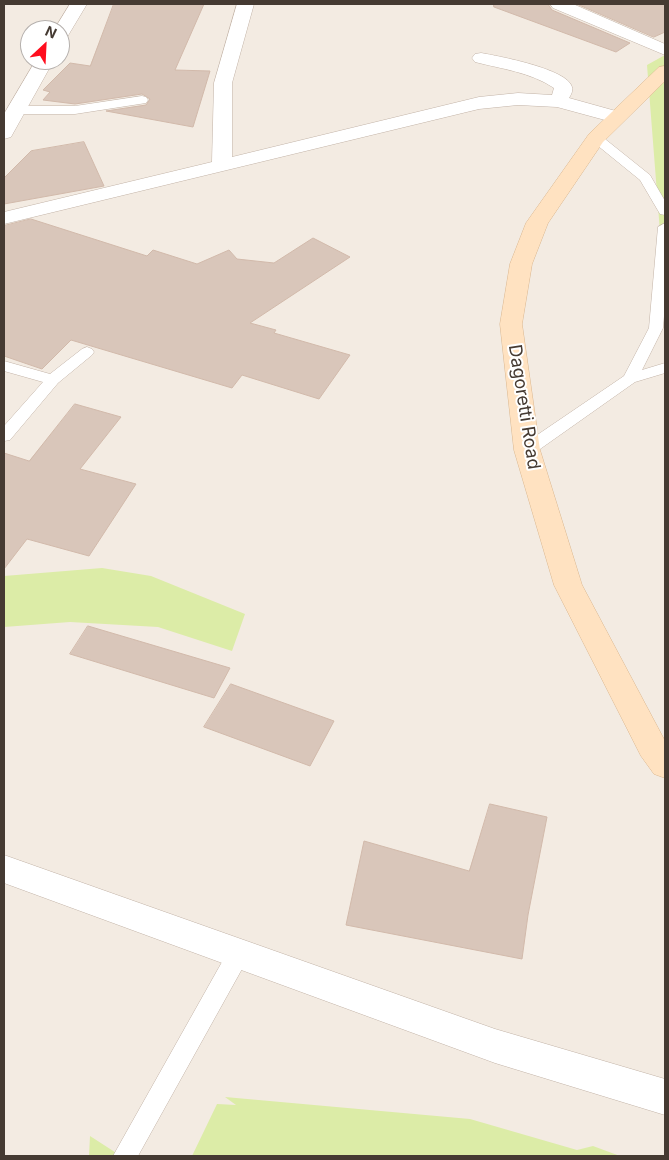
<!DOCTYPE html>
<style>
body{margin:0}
#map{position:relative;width:669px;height:1160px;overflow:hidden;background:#f3ebe2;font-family:Inter,sans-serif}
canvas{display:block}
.frame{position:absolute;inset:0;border:5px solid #453a32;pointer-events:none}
.north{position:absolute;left:20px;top:20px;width:50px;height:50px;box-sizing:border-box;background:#fff;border:1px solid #b5b0ad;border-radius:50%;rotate:25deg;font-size:14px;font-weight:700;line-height:20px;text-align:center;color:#453a32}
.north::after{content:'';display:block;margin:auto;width:18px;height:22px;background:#ff0e1e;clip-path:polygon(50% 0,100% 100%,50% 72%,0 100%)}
</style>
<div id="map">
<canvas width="669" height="1160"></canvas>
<div class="frame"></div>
<div class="north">N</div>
</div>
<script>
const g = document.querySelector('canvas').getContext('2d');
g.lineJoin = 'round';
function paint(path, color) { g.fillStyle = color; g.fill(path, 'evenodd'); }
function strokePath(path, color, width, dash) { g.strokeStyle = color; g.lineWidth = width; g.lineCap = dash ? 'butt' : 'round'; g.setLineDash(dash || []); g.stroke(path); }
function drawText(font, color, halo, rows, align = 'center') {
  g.font = font + ' Inter,sans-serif'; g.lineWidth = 4; g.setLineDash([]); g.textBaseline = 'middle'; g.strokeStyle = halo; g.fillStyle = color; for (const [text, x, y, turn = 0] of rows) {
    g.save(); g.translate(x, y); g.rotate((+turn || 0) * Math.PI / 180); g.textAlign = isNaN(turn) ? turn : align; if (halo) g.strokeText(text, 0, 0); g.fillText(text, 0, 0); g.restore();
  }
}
paint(new Path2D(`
 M665 55V296L647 65Z
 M102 568 151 576 245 614 232 651 158 627 70 622 4 627V576Z
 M225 1097 470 1119 577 1150 593 1146 620 1156H192L217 1104 236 1105Z
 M90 1136 121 1156H89Z`), '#dceca7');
const building = new Path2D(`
 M114 4H204L175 70 210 71 193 127 106 111 146 105 150 99 142 94 75 104 43 100 50 92 43 90 70 63 90 66Z
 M494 4H548L552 10 630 43 616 52 494 7Z
 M577 4H665V32L654 37Z
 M84 142 104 186 4 204V178L31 151Z
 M31 219 147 256 153 250 197 264 229 250 237 259 274 263 313 238 350 257 250 323 276 330 274 333 350 355 319 399 242 375 232 388 71 340 42 369 4 356V226Z
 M75 404 121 417 80 469 136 484 89 556 27 539 4 569V453L29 461Z
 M88 626 230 668 214 698 70 654Z
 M231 684 334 721 310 766 204 727Z
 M490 804 547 817 528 915 522 959 346 925 364 841 469 871Z`);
paint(building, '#d9c6ba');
strokePath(building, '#d1b9aa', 1);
const service = new Path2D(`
 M142 96 146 97 148 100 146 103 75 114H15L9 110 15 106H75Z
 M596 134 600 135 650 175 665 201V215L660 214 640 180 592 141 590 138 592 135Z
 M665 223V304L663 328 642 370 665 363V373L635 382 533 454 527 455 521 454 519 450 521 446 624 376 649 328 658 227Z
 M87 347 92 349 94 352 92 355 58 383 10 440 4 441V426L43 382 4 371V361L50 374 82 349Z
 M239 943 247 946 250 953 247 960 138 1156H113L231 946Z`);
const minor = new Path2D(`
 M70 4H87L66 39 60 40V30H54Z
 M237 4H254L232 83V157L479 97 518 93 552 95 554 88C530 72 502 69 475 62L472 58 475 54 481 53C498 56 568 69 572 87 573 91 571 95 569 98L623 113 626 117 623 121 616 123 557 107 518 105 479 109 4 224V212L212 162 214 83Z
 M550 4H573L665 44V55L553 8Z
 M36 60H54L11 137 4 139V114Z
 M4 855 495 1029 665 1079V1115L495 1063 4 883Z`);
const secondary = new Path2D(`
 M665 66V81L603 142 548 223 532 264 522 324 540 450 582 585 665 741V778L654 774 641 756 554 585 514 450 500 324 510 264 526 223 589 134 659 67Z`);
strokePath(service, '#c2b3a7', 1);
strokePath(minor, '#c2b3a7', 1);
strokePath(secondary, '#dab78f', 1);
paint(service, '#fff');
paint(minor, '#fff');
paint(secondary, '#ffe2c1');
drawText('18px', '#453a32', '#fff', [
 ["Dagoretti Road",524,407,81]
]);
</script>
